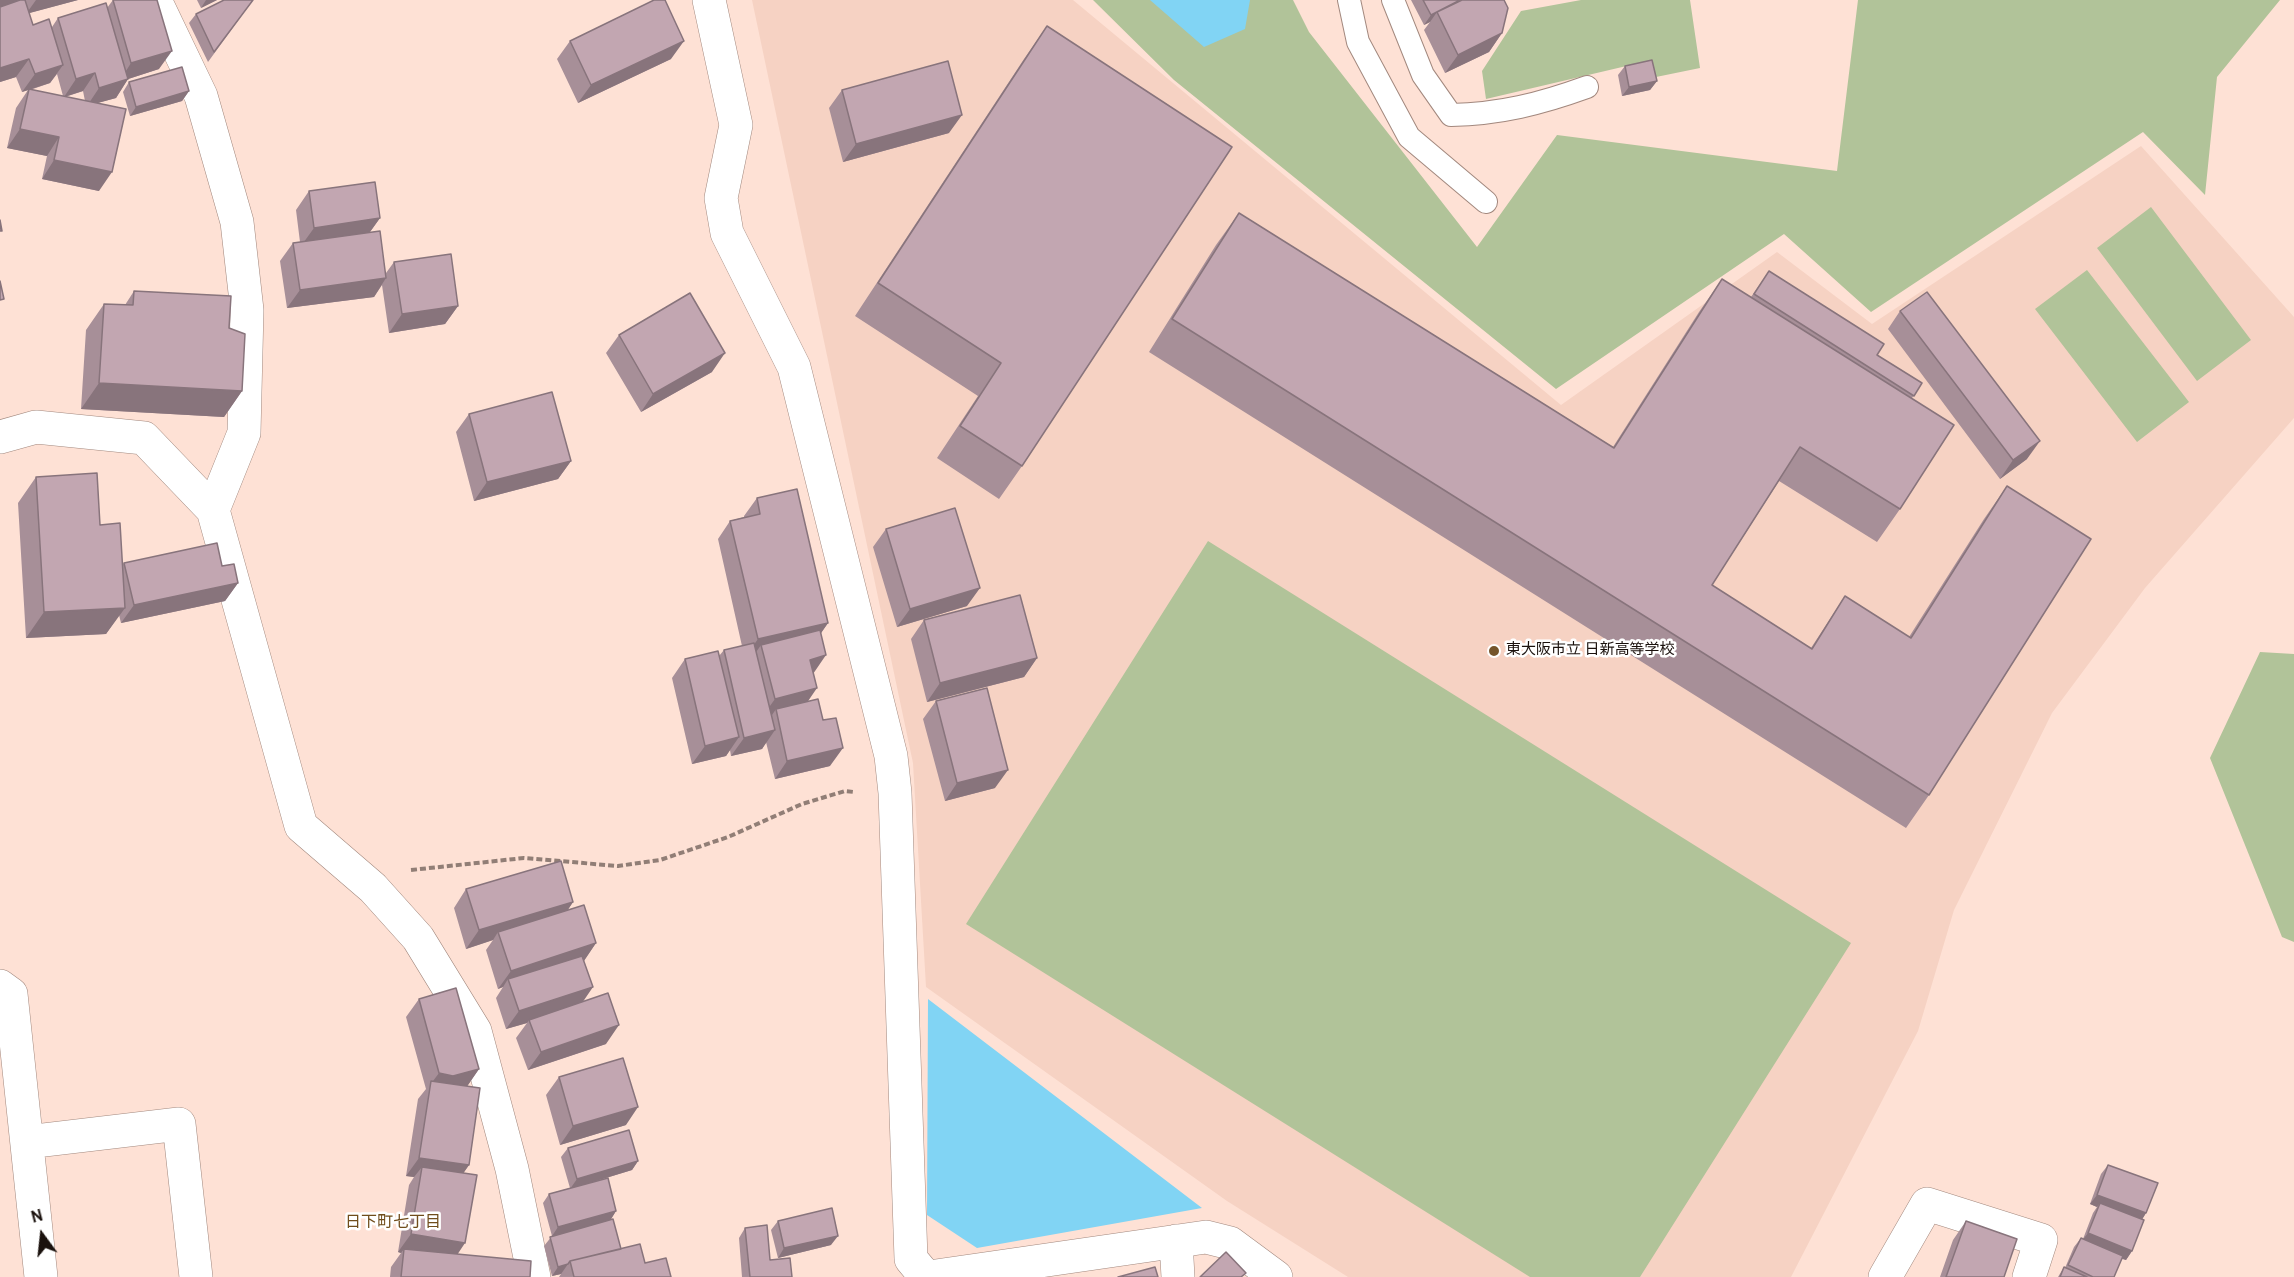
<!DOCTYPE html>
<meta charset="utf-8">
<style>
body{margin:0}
#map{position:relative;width:2294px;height:1277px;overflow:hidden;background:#fee1d5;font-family:Overpass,sans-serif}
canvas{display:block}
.north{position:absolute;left:12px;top:1205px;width:60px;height:60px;-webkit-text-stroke:4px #fff;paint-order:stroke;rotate:345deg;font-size:16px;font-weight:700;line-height:24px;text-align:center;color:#1a110d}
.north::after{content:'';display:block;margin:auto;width:21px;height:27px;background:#1a110d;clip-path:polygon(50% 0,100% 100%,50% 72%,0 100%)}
</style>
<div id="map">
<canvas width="2294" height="1277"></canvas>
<div class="north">N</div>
</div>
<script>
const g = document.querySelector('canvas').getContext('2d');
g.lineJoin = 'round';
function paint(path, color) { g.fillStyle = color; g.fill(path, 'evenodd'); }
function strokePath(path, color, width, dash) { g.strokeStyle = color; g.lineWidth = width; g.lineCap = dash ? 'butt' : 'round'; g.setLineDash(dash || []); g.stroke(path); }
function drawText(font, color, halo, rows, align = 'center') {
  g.font = font + ' Overpass,"Noto Sans JP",sans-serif'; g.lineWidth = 5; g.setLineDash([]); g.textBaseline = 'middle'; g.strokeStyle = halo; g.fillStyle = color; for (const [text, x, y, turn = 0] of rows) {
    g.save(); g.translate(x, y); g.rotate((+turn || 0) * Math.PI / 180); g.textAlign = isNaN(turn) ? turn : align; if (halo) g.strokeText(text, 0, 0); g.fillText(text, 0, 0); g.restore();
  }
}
paint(new Path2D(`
 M752 0H1073L1561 405 1777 252 1872 324 2141 146 2294 317V418L2145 588 2052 713 1954 910 1918 1031 1791 1277H1348L1227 1201 926 987 913 763Z`), '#f6d2c3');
paint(new Path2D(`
 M1093 0H1293L1309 32 1477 247 1557 135 1837 171 1858 0H2280L2217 77 2205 195 2143 132 1871 312 1784 234 1556 389 1174 80Z
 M1581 0H1690L1700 68 1656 77 1652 60 1486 99 1482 71 1521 11Z
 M2151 207 2251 340 2197 381 2097 248Z
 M2087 270 2189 402 2137 442 2035 309Z
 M1208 541 1851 943 1640 1277H1530L966 924Z
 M2260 652 2294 654V942L2282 937 2210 758Z`), '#b1c399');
paint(new Path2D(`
 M1150 0H1250L1245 29 1204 47Z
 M928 999 1202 1208 977 1248 927 1215Z`), '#81d4f4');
const lane = new Path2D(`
 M1349 0 1358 42 1409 137 1486 202
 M1393 0 1423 75 1451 115C1500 114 1540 104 1587 87`);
const street = new Path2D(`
 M155 0 201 96 237 222 247 310 244 433 213 510 301 826 373 888 418 938 475 1031 512 1169 534 1277
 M709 0 736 125 721 198 727 233 794 367 891 756 895 793 911 1259 926 1277
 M0 437 36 427 144 438 213 510
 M0 986 11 994 41 1277
 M27 1142 179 1124 196 1277
 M1176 1241 1178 1277
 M929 1277 1206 1237 1230 1243 1276 1277
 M1885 1277 1927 1204 2041 1240 2029 1277`);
strokePath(lane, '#a2887e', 24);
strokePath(street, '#a2887e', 34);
strokePath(new Path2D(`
 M411 870 524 858 618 866 660 860 728 837 802 804 845 791 854 792`), '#917e76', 4, [6, 3]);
strokePath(lane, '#fff', 22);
strokePath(street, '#fff', 33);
paint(new Path2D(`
 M0 0H18L17 1 20 0H78L29 13 33 25 52 27 58 18 107 8 113 0 159 69 128 79 116 98 97 103 99 191 42 179 47 156 7 148 16 108 28 90 22 92 16 77 0 82ZM57 74 63 96 30 90 50 83ZM83 91 85 101 65 97Z
 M197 0H217L201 8Z
 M253 0 208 62 189 23 196 14Z
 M1411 0H1504L1502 33 1489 52 1445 73 1424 30 1430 22 1424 25Z
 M1047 26 1022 466 999 499 937 458 978 396 855 316 1024 59Z
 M570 41 671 59 578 103 557 59Z
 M1625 66 1657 81 1650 90 1622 96 1618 75Z
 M129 82 189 91 182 101 130 116 123 92Z
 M842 90 949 133 843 162 829 108Z
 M309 191 380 218 370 232 386 273 394 262 458 306 445 324 389 333 382 285 374 297 287 308 280 261 293 243 300 242 296 210Z
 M1239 213 1613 447 1699 312 1722 279 1751 297 1769 271 1877 355 1922 383 1912 398 1900 509 1877 542 1779 481 1712 585 1811 648 1845 596 1909 637 1984 519 2007 486 1929 795 1906 828 1149 352 1216 245Z
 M134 291 229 328 242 391 224 417 81 409 86 330 104 304 125 305Z
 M1900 311 2027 459 2000 479 1888 329Z
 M619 335 712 372 641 412 606 353Z
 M469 414 571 461 558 479 474 501 456 432Z
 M36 477 100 525 122 566 124 563 222 566 238 583 225 601 121 623 119 615 106 634 26 638 18 503Z
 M757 498 828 623 820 634 808 702 830 766 775 779 766 742 762 749 731 756 730 750 726 756 692 764 672 678 685 659 719 656 724 650 742 646 718 539 730 521 744 517V516Z
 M886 529 967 606 897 627 873 547Z
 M924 620 1037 658 1024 677 927 702 911 639Z
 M936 701 995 788 945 801 923 719Z
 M466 889 573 902 567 911 596 943 584 960 583 1001 606 1044 528 1070 516 1038 527 1023 506 1029 496 998 503 987 498 989 486 950 493 940 466 949 454 908Z
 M419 999 479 1069 467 1086 469 1165 463 1173 458 1254 530 1277H390L391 1267 401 1253 398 1252 409 1185 414 1177 406 1176 418 1099 426 1089 406 1017Z
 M559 1077 626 1125 560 1145 546 1095Z
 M568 1148 638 1161 632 1170 586 1184 616 1211 610 1220 621 1249 671 1277H559L561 1274 552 1276 544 1246 552 1236 543 1203 549 1194 570 1188 561 1157Z
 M2108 1165 2146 1213 2142 1219 2132 1251 2126 1260 2122 1259 2114 1277H2058L2064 1267 2065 1268 2074 1247 2081 1238 2083 1239 2093 1213 2097 1207 2090 1204 2101 1174Z
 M778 1221 831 1245 778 1258 771 1230Z
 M1966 1221 2004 1277H1940L1953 1240Z
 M745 1228 770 1260 792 1277H742L739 1238Z`), '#a78f98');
paint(new Path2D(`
 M0 0H18L15 4 0 9Z
 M36 0H78L26 14Z
 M206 0H217L201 8Z
 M1437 12 1430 22 1424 25 1431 15Z
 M1502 33 1489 52 1445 73 1458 55Z
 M684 41 671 59 578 103 591 85Z
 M172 51 159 69 119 82 131 63Z
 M29 59 16 77 0 82V68Z
 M63 65 50 83 22 92 35 74Z
 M95 73 83 91 64 97 76 79Z
 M128 79 116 98 87 106 99 88Z
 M1657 81 1650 90 1622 96 1629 87Z
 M189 91 182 101 130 116 136 107Z
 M962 115 949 133 843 162 856 144Z
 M20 129 59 137 47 156 7 148Z
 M54 160 112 172 99 191 42 179Z
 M380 218 367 236 301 246 314 228Z
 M386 278 374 297 287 308 300 290Z
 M458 306 445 324 389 333 402 314Z
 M725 353 712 372 641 412 653 394Z
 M99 383 242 391 224 417 81 409Z
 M2040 441 2027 459 2000 479 2013 460Z
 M571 461 558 479 474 501 487 482Z
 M238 583 225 601 121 623 134 605Z
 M980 588 967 606 897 627 910 609Z
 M125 608 106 634 26 638 44 612Z
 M828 623 815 642 761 645 754 655 745 657 758 639Z
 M826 655 813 674 810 660Z
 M1037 658 1024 677 927 702 940 683Z
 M817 688 804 707 776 709 772 715 762 717 775 699Z
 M775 730 762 749 731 756 744 738Z
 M739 737 726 756 692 764 705 746Z
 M843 748 830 766 775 779 787 761Z
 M1008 770 995 788 945 801 957 783Z
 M573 902 561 920 498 932 493 940 466 949 479 930Z
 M596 943 584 961 508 979 503 987 498 989 511 971Z
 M593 987 580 1006 529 1020 527 1023 506 1029 519 1011Z
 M619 1025 606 1044 528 1070 541 1052Z
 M479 1069 466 1088 430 1085 439 1073Z
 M638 1107 626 1125 560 1145 573 1126Z
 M419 1158 469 1165 456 1184 422 1167 414 1177 406 1176Z
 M638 1161 632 1170 570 1189 577 1179Z
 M2097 1195 2146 1213 2140 1223 2100 1203 2097 1207 2090 1204Z
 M616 1211 610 1221 552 1236 558 1227Z
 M2088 1233 2132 1251 2126 1260 2081 1242Z
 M411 1234 465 1243 453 1261 404 1249 401 1253 398 1252Z
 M838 1236 831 1245 778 1258 784 1248Z
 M568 1264 561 1274 552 1276 558 1267Z`), '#88747c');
const building = new Path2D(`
 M20 0H25L33 25 49 19 63 65 35 74 29 59 0 68V7Z
 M113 0H157L172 51 131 63Z
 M224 0H253L214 52 196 14Z
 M654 0H665L684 41 591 85 570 41Z
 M1423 0H1460L1431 15Z
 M1462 0H1504L1508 8 1502 33 1458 55 1437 12Z
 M106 3 128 79 99 88 95 73 76 79 58 18Z
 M1047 26 1232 147 1022 466 960 426 1001 363 878 283Z
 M1652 60 1657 81 1629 87 1625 66Z
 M948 61 962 115 856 144 842 90Z
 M182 67 189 91 136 107 129 82Z
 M29 89 126 109 112 172 54 160 59 137 20 129Z
 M375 182 380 218 314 228 309 191Z
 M1239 213 1614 448 1722 279 1954 425 1900 509 1800 447 1712 585 1812 649 1845 596 1911 638 2007 486 2091 539 1929 795 1172 319Z
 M0 220 2 231H0Z
 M380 231 386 278 300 290 293 243Z
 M451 254 458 306 402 314 394 262Z
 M1769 271 1884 344 1877 355 1922 383 1914 396 1754 294Z
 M0 281 4 299 0 300Z
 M134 291 231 296 229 328 245 334 242 391 99 383 104 304 133 305Z
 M1927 292 2040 441 2013 460 1900 311Z
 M690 293 725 353 653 394 619 335Z
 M552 392 571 461 487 482 469 414Z
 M97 473 100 525 120 523 125 608 44 612 36 477Z
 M797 489 828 623 758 639 730 521 760 514 757 498Z
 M955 508 980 588 910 609 886 529Z
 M217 543 222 566 234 564 238 583 134 605 124 563Z
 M1020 595 1037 658 940 683 924 620Z
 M820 630 826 655 810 660 817 688 775 699 761 645Z
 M754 643 775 730 744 738 724 650Z
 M718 651 739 737 705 746 685 659Z
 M987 688 1008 770 957 783 936 701Z
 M818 699 823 720 836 718 843 748 787 761 776 709Z
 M561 861 573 902 479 930 466 889Z
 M584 905 596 943 511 971 498 932Z
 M582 956 593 987 519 1011 508 979Z
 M456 988 479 1069 453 1076 439 1073 419 999Z
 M608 993 619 1025 541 1052 529 1020Z
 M623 1058 638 1107 573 1126 559 1077Z
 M431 1081 480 1088 469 1165 419 1158Z
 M629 1130 638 1161 577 1179 568 1148Z
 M2108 1165 2158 1183 2146 1213 2097 1195Z
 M422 1167 477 1175 465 1243 411 1234Z
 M608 1178 616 1211 558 1227 549 1194Z
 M2100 1203 2144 1220 2132 1251 2088 1233Z
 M832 1208 838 1236 784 1248 778 1221Z
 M613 1219 621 1249 570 1261 568 1264 558 1267 550 1237Z
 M1966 1221 2017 1239 2004 1277H1946Z
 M767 1225 770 1260 790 1258 792 1277H750L745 1228Z
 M2081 1238 2123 1256 2114 1277H2093L2068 1265Z
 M640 1244 645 1263 666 1258 671 1277H574L570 1261Z
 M404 1249 531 1261 530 1277H401Z
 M1226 1252 1246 1273 1241 1277H1200Z
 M1155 1267 1158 1277H1118Z
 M2064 1267 2087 1277H2060Z`);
paint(building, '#c2a6b1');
strokePath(building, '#88747c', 1.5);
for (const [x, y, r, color] of [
 [1494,651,6,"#75552b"]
]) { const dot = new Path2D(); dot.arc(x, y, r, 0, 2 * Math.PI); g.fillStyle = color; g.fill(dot); strokePath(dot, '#fff', 2); }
drawText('15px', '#1a110d', '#fff', [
 ["東大阪市立 日新高等学校",1506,651]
], 'left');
drawText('16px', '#704d1b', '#fff', [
 ["日下町七丁目",393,1224]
]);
</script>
